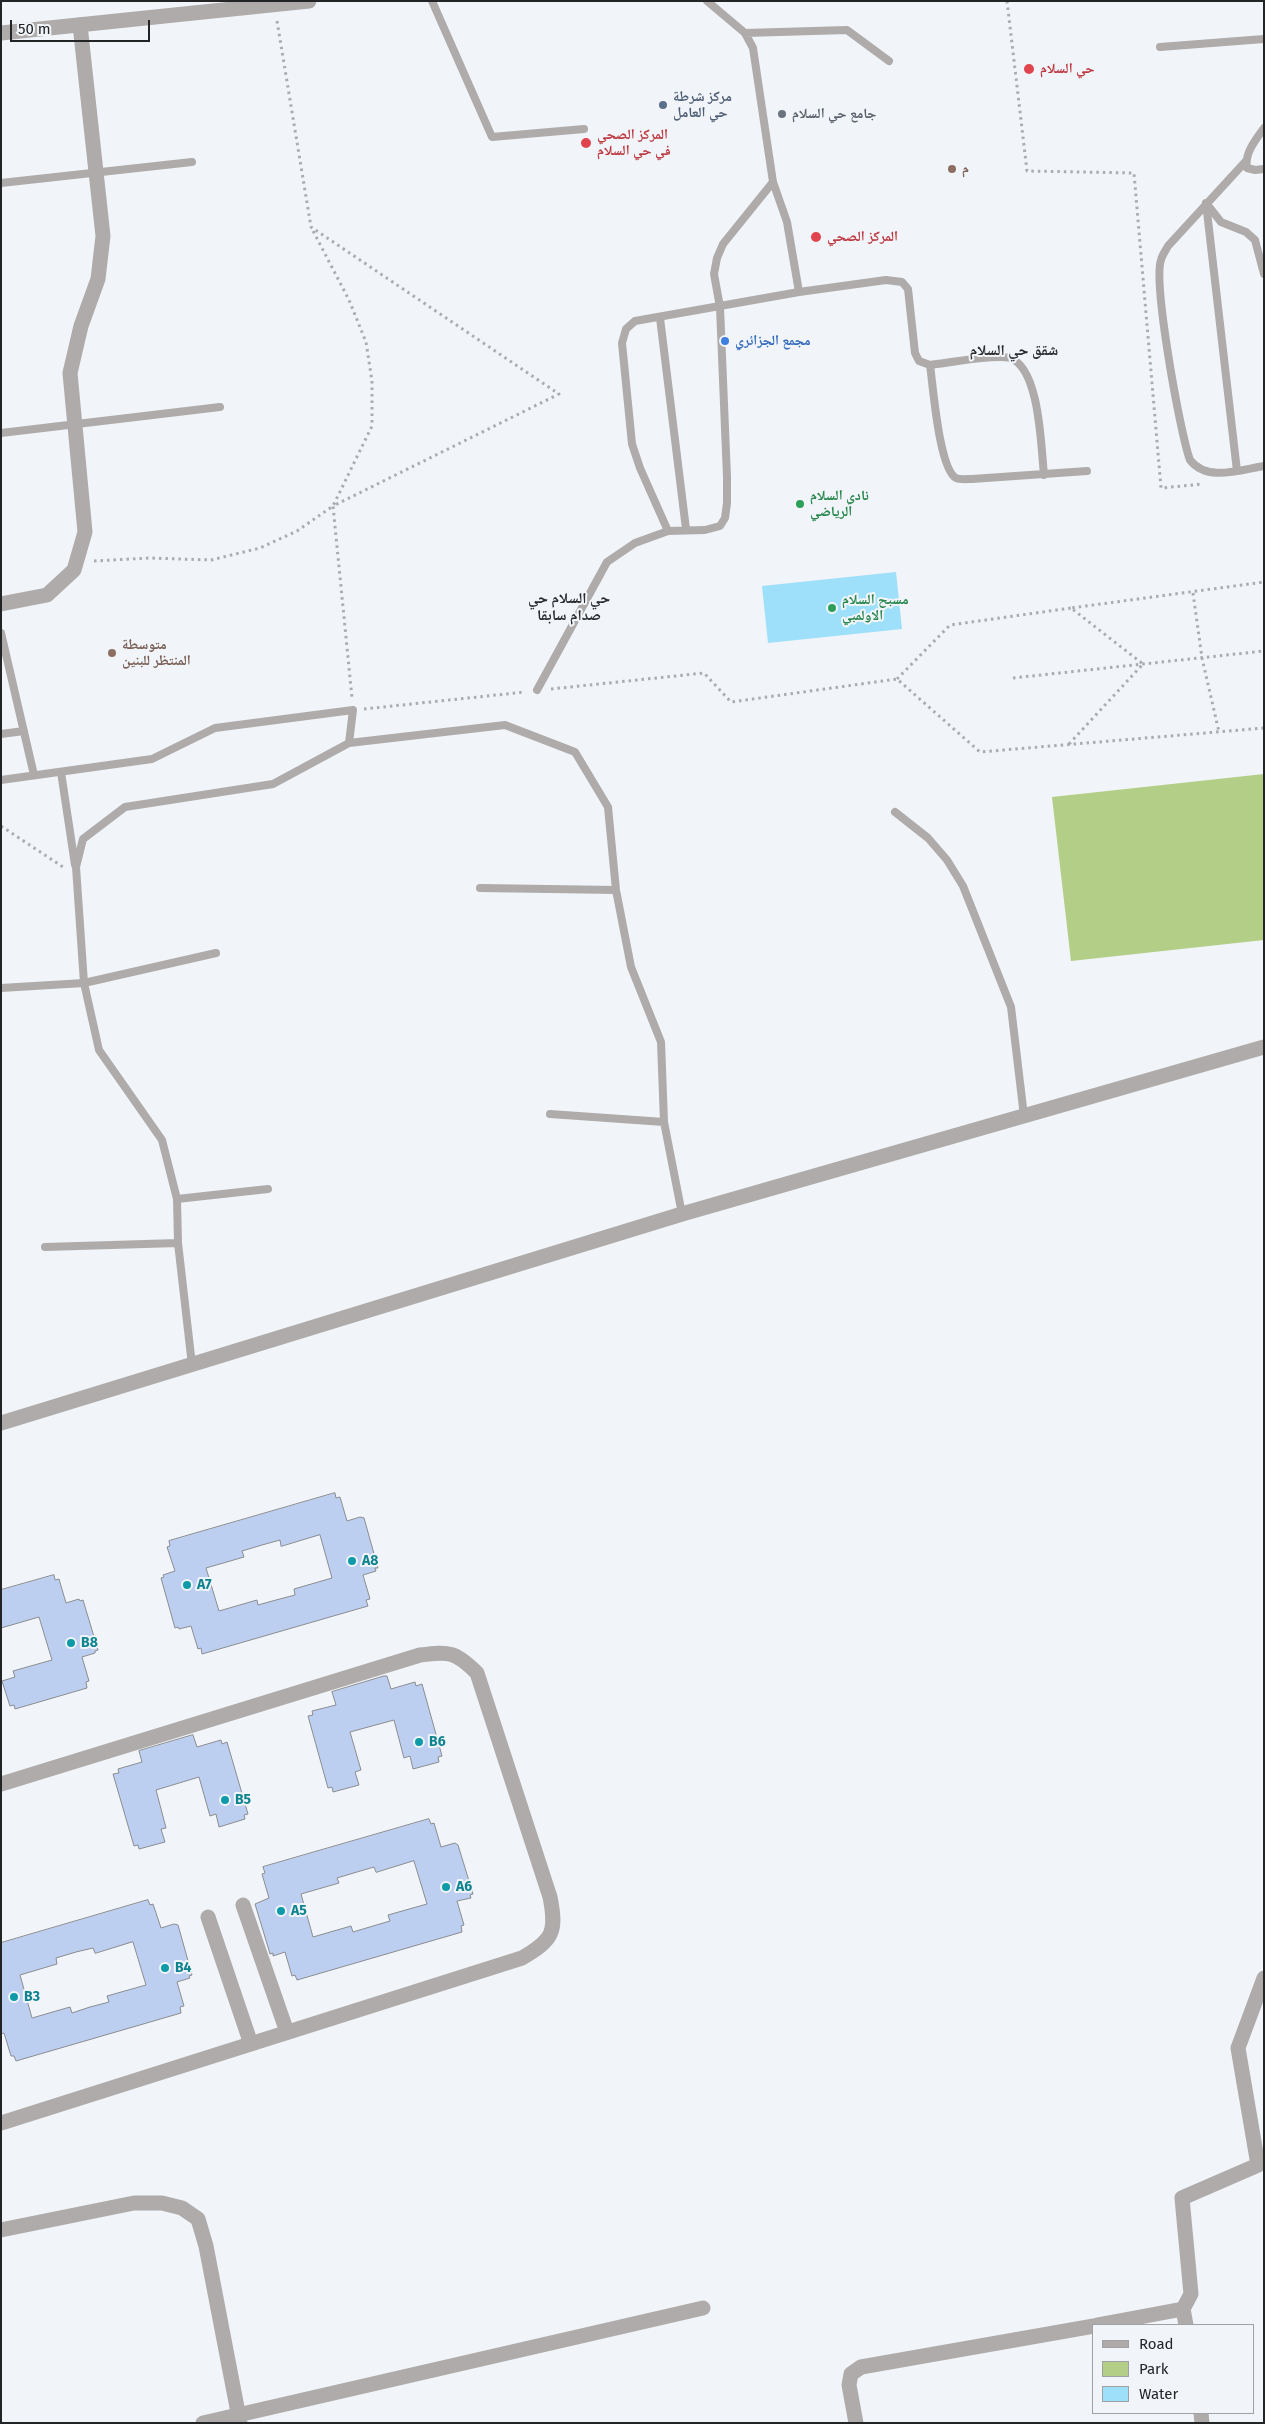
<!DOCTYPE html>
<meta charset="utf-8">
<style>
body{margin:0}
#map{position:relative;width:1265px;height:2424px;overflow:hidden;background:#f1f4f8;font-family:"Fira Sans",sans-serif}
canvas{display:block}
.frame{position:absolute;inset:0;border:2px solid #232426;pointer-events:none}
.legend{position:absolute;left:1092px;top:2324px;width:162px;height:90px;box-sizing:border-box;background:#f1f4f8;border:1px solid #9fa1a4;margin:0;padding:6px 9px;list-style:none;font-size:15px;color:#232426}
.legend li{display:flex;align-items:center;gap:10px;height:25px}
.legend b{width:25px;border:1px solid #9fa1a4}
.scale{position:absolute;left:10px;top:20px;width:140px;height:22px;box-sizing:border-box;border:2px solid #232426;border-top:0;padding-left:6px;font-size:15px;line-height:18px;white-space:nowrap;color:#232426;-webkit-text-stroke:4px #f1f4f8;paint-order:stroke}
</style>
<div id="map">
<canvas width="1265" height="2424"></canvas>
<div class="frame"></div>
<ul class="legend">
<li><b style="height:6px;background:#aeabaa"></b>Road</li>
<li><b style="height:14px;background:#b3ce86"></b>Park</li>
<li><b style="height:14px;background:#9ee0fa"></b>Water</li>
</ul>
<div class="scale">50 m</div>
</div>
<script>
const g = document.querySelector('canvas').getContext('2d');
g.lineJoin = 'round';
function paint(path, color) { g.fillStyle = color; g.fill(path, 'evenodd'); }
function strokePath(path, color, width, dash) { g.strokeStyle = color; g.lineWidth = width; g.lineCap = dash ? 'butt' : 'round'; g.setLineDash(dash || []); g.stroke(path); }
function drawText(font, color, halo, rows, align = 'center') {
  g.font = font + ' "Fira Sans","Noto Naskh Arabic",sans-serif'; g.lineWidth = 4; g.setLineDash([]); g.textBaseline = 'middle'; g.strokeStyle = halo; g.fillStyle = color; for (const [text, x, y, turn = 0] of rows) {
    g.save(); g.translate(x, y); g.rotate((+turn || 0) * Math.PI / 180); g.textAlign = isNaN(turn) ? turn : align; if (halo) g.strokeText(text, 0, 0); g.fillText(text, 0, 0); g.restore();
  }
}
paint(new Path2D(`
 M1264 774V940L1071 961 1052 797Z`), '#b3ce86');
paint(new Path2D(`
 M896 572 902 629 768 643 762 586Z`), '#9ee0fa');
const building = new Path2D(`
 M335 1493 336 1498 340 1497 347 1521 360 1517 364 1518 378 1568H375L376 1571 363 1575 370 1599 366 1600 368 1606 202 1654 201 1648 198 1649 191 1626 179 1629 178 1627 175 1628 161 1578 164 1577 163 1575 175 1571 167 1547 170 1546 169 1541ZM320 1535 332 1578 294 1589 295 1595 276 1600 258 1605 257 1600 219 1611 206 1568 244 1557 242 1551 262 1545 280 1540 281 1546Z
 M54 1575 55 1580 59 1579 66 1603 79 1599 80 1601 83 1600 98 1650 95 1651V1653L82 1657 89 1681 86 1682 87 1688 15 1709 14 1705 10 1706 2 1681 15 1677 13 1671 52 1660 39 1617 1 1628V1590Z
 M384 1676H387L391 1689 415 1682 416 1686 422 1684 442 1756 438 1757 439 1762 413 1769 410 1756 404 1758 394 1720 350 1732 361 1770 355 1772 359 1785 333 1792 332 1787 328 1788 308 1716 313 1715 312 1711 336 1705 332 1692Z
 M193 1735 197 1747 221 1740 222 1744 227 1742 248 1814 244 1815 245 1819 219 1827 216 1814 210 1816 199 1777 156 1790 166 1828 161 1829 165 1842 139 1849 138 1845 134 1846 113 1774 119 1773 118 1769 142 1762 139 1751Z
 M429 1819 431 1824 434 1823 441 1847 455 1843 458 1845 473 1894 470 1895 471 1898 457 1901 464 1925 461 1926 462 1932 297 1980 295 1975 292 1976 285 1952 273 1956V1953L270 1954 268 1947 255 1904 269 1898 262 1874 265 1873 263 1867ZM414 1861 427 1904 388 1915 390 1921 373 1926 353 1932 351 1926 313 1937 301 1894 339 1883 337 1878 357 1872 374 1867 376 1872Z
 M148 1900 150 1905 153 1904 161 1928 174 1924 178 1925 192 1975 189 1976 190 1978 177 1982 184 2006 180 2007 181 2013 16 2061 14 2056H11L4 2033 1 2034V1943ZM133 1942 146 1985 107 1996 109 2002 90 2007 72 2013 70 2007 32 2018 20 1975 57 1964 56 1958 76 1952 93 1948 95 1953Z`);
paint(building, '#bdcff0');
strokePath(building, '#8a8c90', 1);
strokePath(new Path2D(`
 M1007 1 1027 171 1134 173 1161 488 1203 484
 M277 21 311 227 559 394 333 506 352 698
 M94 561 149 558 211 560 260 548 297 531 333 506 372 426V381L366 342 349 300 311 227
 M1193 593 1202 658 1219 732
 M1013 678 1264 651
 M897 679 950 625 1071 608
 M551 689 704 673 731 702 897 679 980 752 1264 728
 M364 709 525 692
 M1069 744 1143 664 1071 608 1264 582
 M1 826 63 867`), '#aaacaf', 3, [2.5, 4]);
strokePath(new Path2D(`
 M432 1 492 137 584 129
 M745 33 847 30 889 61
 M1160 47 1264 39
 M1264 128C1256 139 1244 154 1247 168L1255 170 1264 169
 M1246 161 1168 246C1166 250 1162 255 1161 260 1153 283 1180 433 1190 460 1207 482 1239 470 1264 466
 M773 182 787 222 799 292
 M1 183 192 162
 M1206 203 1237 471
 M1206 203 1221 222 1246 232 1255 240 1264 274
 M660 318 686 529
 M930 365C933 385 939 469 956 478 960 480 967 479 972 479L1087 471
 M1 433 220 407
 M668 531 640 468 632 444 622 343 626 329 635 321 799 292 886 280 902 282 908 289 915 353 919 361 930 365C948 363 995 354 1010 358 1040 368 1041 448 1044 475
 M1 633 34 775
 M537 690 607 562 635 543 668 531 705 530 720 526 725 518 727 503V477L720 307 714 274 717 258 723 244 773 182 753 48 745 33 707 1
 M1 734 24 731
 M61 772 75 865
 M1 780 152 759 215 728 353 710 349 743
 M895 812 928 838 947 860 963 886 1011 1007 1024 1116
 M480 888 616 890
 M1 988 84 983 216 953
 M550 1114 664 1122
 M177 1199 268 1189
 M45 1247 178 1243
 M192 1365 178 1243 177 1199 162 1140 99 1050 84 983 76 867 83 839 125 807 273 784 349 743 505 725 575 752 608 807 616 890 631 967 661 1042 664 1122 682 1214`), '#aeabaa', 8);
strokePath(new Path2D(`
 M1 604 47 595 74 570 85 532 70 373 81 326 98 279 103 236 80 25
 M1 1784 420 1655C450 1651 456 1652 477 1673L550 1897C557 1932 553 1940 522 1958L1 2123
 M243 1905 287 2032
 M208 1917 251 2044
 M1 2230 134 2203H162L182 2208 198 2219 206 2246 240 2423
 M1097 2325 1183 2309
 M1186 2325 1183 2309 1191 2294 1182 2198 1258 2165 1238 2048 1264 1978
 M1201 2413 1202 2423
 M203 2423 703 2308
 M856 2423 849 2385 851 2374 861 2367 1094 2326`), '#aeabaa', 15);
strokePath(new Path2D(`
 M1 33 309 1
 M1 1423 682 1214 1264 1047`), '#aeabaa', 15);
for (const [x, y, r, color] of [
 [1029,69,6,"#e0444e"],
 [663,105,5,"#5c6f8a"],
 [782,114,5,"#6b7280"],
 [586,143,6,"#e0444e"],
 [952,169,5,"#8d6e63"],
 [816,237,6,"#e0444e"],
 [725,341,5,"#3f7fe0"],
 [800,504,5,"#2e9e5b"],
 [832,608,5,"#2e9e5b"],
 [112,653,5,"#8d6e63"],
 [352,1561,5,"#0f9aa8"],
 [187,1585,5,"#0f9aa8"],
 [71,1643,5,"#0f9aa8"],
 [419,1742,5,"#0f9aa8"],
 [225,1800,5,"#0f9aa8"],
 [446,1887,5,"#0f9aa8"],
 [281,1911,5,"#0f9aa8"],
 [165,1968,5,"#0f9aa8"],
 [14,1997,5,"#0f9aa8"]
]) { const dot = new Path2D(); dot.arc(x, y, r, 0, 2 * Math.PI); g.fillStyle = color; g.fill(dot); strokePath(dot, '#f1f4f8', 2); }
drawText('bold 14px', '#be3a42', '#f1f4f8', [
 ["حي السلام",1040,69],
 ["المركز الصحي",597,135],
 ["في حي السلام",597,151],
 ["المركز الصحي",827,237]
], 'left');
drawText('bold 14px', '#4e5e75', '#f1f4f8', [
 ["مركز شرطة",673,97],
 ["حي العامل",673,113]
], 'left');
drawText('bold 14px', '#5b616d', '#f1f4f8', [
 ["جامع حي السلام",792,114]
], 'left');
drawText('bold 14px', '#785e54', '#f1f4f8', [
 ["م",962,169],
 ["متوسطة",122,645],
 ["المنتظر للبنين",122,661]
], 'left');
drawText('bold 14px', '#366cbe', '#f1f4f8', [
 ["مجمع الجزائري",735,341]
], 'left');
drawText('bold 14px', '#27864d', '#f1f4f8', [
 ["نادي السلام",810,496],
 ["الرياضي",810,512],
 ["مسبح السلام",842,600],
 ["الاولمبي",842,616]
], 'left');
drawText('bold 14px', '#0d838f', '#f1f4f8', [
 ["A8",362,1561],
 ["A7",197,1585],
 ["B8",81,1643],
 ["B6",429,1742],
 ["B5",235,1800],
 ["A6",456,1887],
 ["A5",291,1911],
 ["B4",175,1968],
 ["B3",24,1997]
], 'left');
drawText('bold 15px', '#2a2c2f', '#f1f4f8', [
 ["شقق حي السلام",1014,351],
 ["حي السلام حي",569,599],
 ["صدام سابقا",569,616]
]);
</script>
